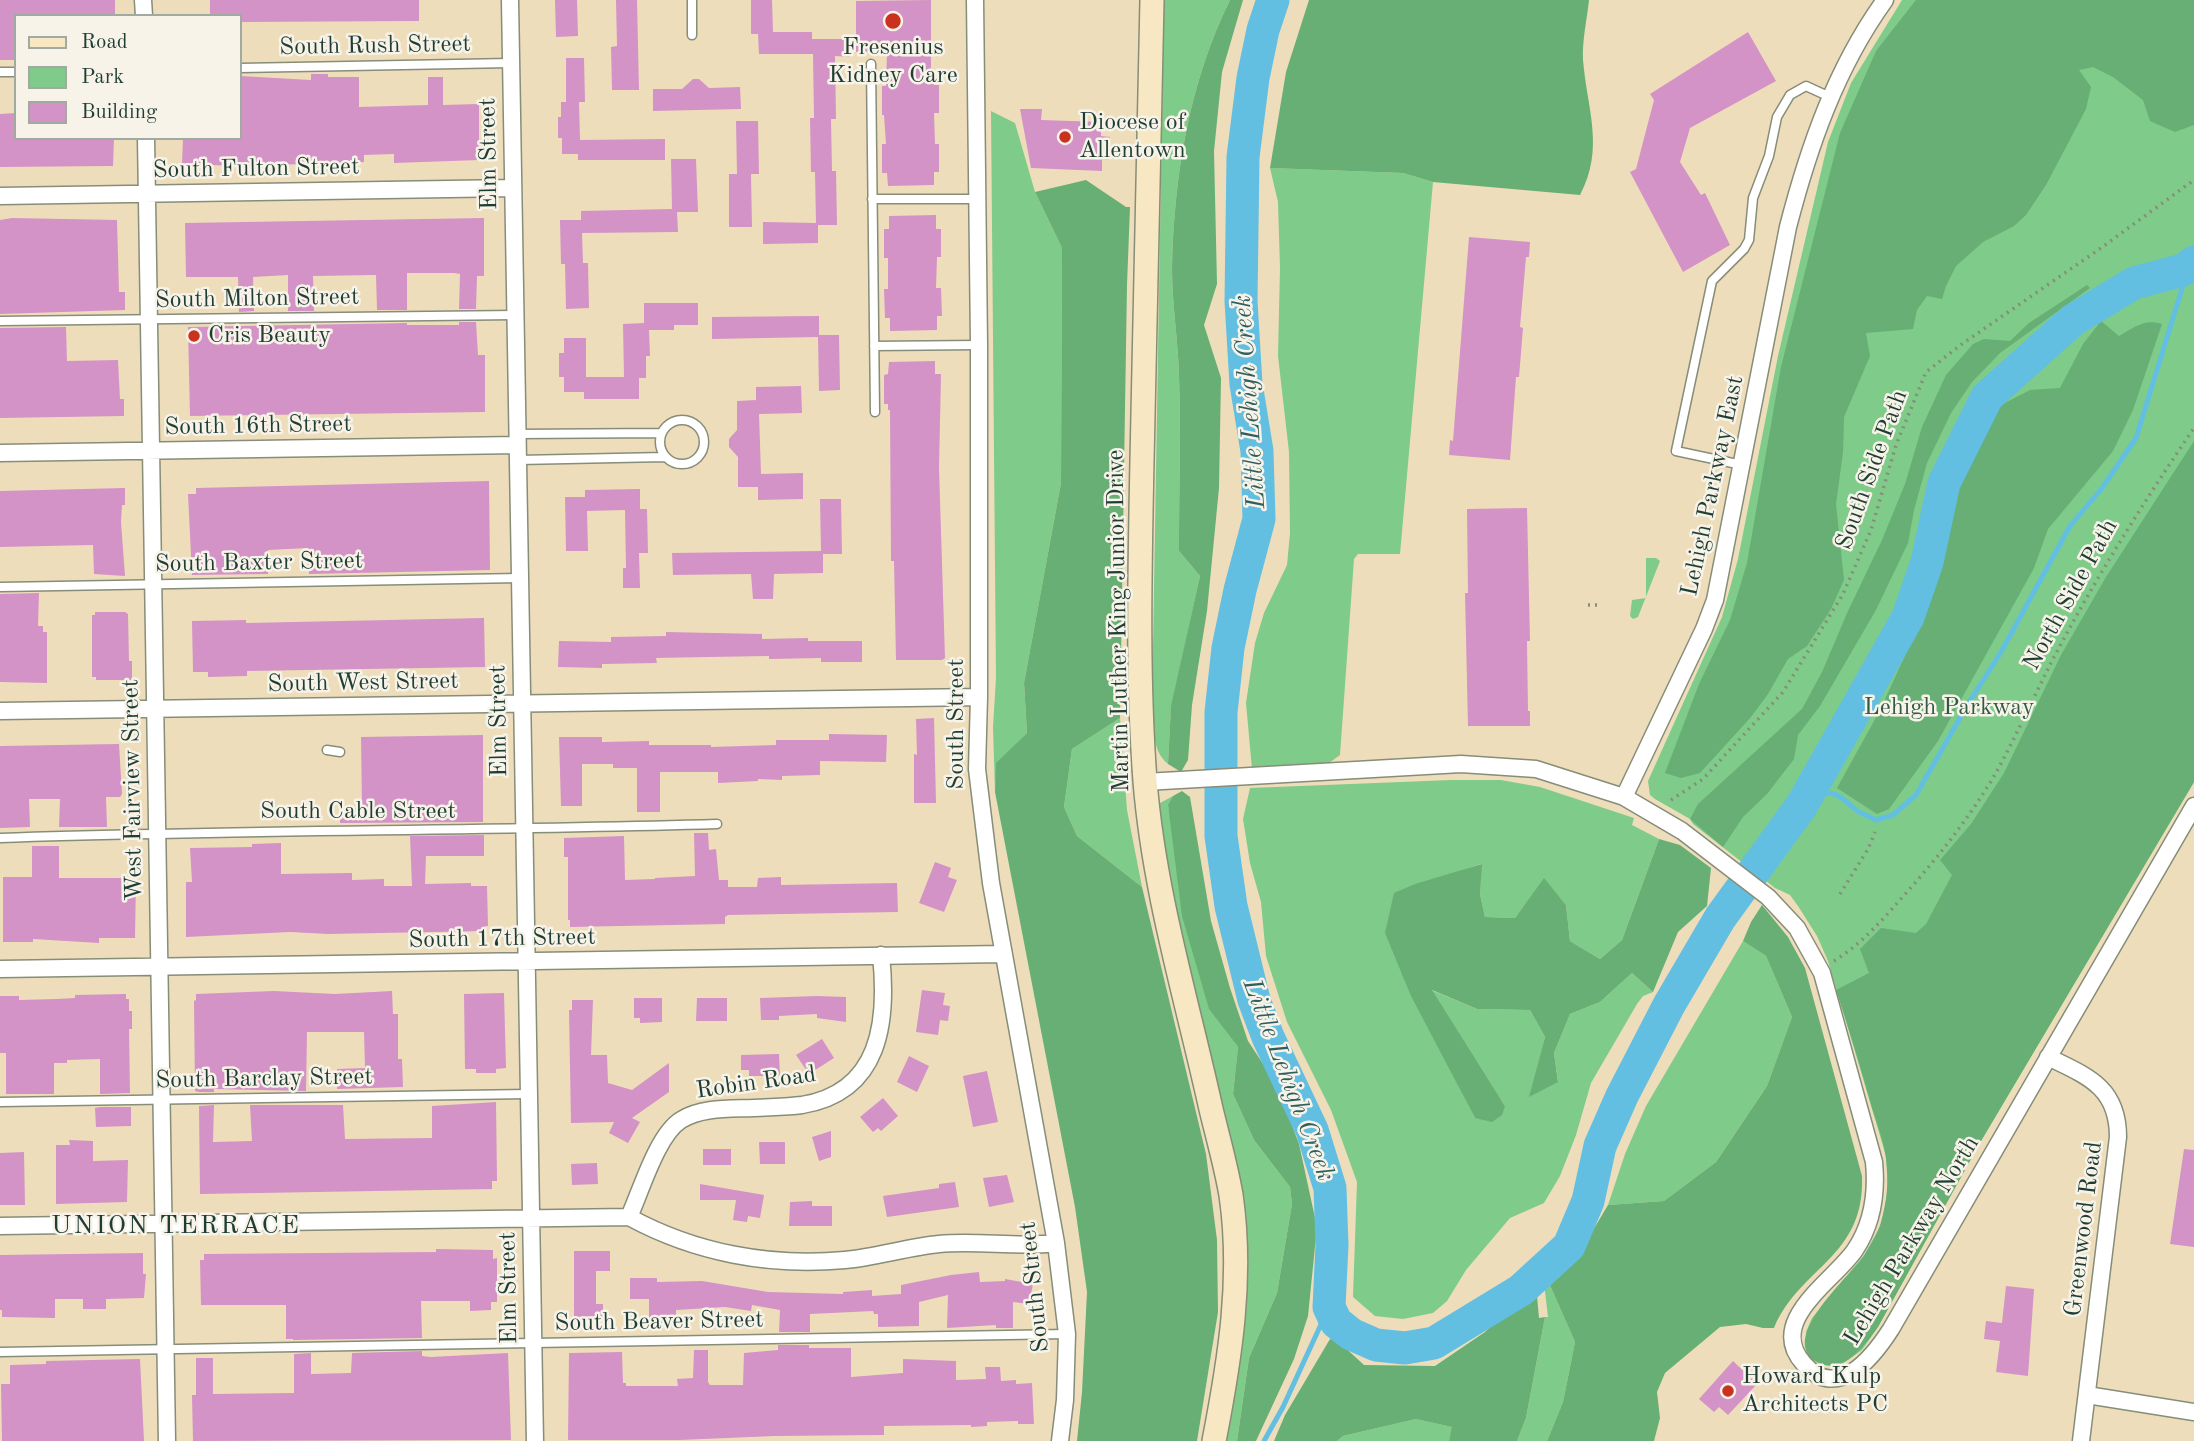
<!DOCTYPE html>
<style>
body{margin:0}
#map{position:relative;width:2194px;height:1441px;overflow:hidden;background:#edb;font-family:"Old Standard TT",serif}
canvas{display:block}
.legend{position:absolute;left:14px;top:14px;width:228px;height:126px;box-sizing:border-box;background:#f7f3e8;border:2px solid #a1aaa0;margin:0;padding:9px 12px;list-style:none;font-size:21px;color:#1f3d34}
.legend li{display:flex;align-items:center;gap:14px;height:35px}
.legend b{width:35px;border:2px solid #a1aaa0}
</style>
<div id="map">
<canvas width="2194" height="1441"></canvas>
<ul class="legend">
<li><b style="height:9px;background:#f7e8c3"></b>Road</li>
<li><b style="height:19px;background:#7fcb89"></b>Park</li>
<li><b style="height:19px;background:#d393c6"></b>Building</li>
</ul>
</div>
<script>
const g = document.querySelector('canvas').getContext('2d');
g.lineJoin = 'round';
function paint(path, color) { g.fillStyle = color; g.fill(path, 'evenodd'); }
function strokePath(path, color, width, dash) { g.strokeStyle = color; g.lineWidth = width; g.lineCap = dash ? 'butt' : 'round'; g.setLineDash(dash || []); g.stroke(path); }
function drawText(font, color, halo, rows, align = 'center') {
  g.font = font + ' "Old Standard TT",serif'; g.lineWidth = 5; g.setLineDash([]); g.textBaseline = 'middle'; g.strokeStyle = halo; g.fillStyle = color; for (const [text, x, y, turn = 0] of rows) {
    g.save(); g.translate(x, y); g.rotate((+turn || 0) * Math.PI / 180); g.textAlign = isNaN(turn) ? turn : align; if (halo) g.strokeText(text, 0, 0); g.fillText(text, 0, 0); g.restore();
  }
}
paint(new Path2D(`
 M1164 0H1230C1189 83 1174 176 1172 268 1172 304 1178 339 1179 375 1181 433 1179 492 1179 551L1200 576 1171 709 1168 764C1151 750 1154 727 1152 706Z
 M1902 0H2194V782L1981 1141 1878 1327 1862 1350 1842 1364 1824 1365 1812 1359 1806 1348V1332L1812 1318 1864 1255 1881 1225 1888 1190 1886 1156 1828 961 1817 936 1798 906 1790 895 1775 888 1693 824 1690 819 1655 799 1650 795 1648 781 1722 617 1738 559 1778 356 1828 142 1851 83Z
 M991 111 1015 123 1035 192 1062 248 1061 483 1024 683 1027 733 997 763 995 792 993 727 996 678Z
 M1270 168 1403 173 1433 182 1400 554H1358L1354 559 1340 755 1329 763 1252 769 1246 703 1255 643 1264 613 1287 565 1290 533 1289 452 1278 356 1280 268 1278 202Z
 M1646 558H1656L1660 561 1638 617 1633 619 1630 616 1632 600 1646 598Z
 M1120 718 1127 810 1142 887 1077 836 1064 807 1072 749Z
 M1451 780H1501L1540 787 1634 818 1632 825 1659 839 1622 940 1600 959 1570 941 1566 905 1544 879 1515 918 1485 917 1480 894 1481 864 1394 894 1454 1077 1475 1118 1505 1106 1431 990 1477 1009 1530 1010 1545 1037 1530 1096 1558 1081 1554 1053 1570 1014 1600 1002 1632 973 1653 992 1643 996 1637 1004 1591 1083 1576 1135 1560 1176 1544 1203 1510 1218 1466 1270 1447 1301 1433 1313 1403 1319 1375 1316 1353 1297 1357 1182 1331 1110 1287 1022 1266 956 1261 902 1250 863 1243 819 1250 788Z
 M1173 796 1168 806 1209 1008 1238 1047 1233 1094 1254 1140 1290 1187 1292 1204 1277 1293 1249 1358 1237 1441H1223L1242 1337 1192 997 1156 812 1160 803Z
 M1743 941 1766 956 1792 1017 1767 1086 1716 1162 1664 1201 1608 1205 1625 1154 1646 1106Z
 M1544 1283H1549L1575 1342 1563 1402 1547 1441H1517L1526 1418 1545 1317H1548Z
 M1416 1419 1453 1427 1449 1441H1337L1343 1436Z`), '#7fcb89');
paint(new Path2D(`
 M1230 0H1243L1222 72 1214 151 1217 284 1204 325 1221 378 1219 488 1207 611 1192 705 1188 760 1181 772 1168 764 1171 706 1200 576 1179 551C1179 492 1181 433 1179 375 1178 339 1172 304 1172 268 1174 176 1189 83 1230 0Z
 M1309 0H1589C1587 19 1582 41 1583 60 1587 109 1605 148 1580 195L1433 182 1403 173 1270 168 1286 72Z
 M1916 0H2194V125L2175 132 2150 121 2143 100 2113 77 2093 67 2079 70 2091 87 2086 109 2046 185 2026 215 2014 226 1983 242 1956 266 1946 286 1942 299 1927 296 1917 310 1913 329 1866 333 1870 356 1844 417 1843 452 1836 504 1844 580 1831 609 1807 646 1788 659 1768 694 1751 717 1700 773 1681 778 1665 773 1699 684 1730 620 1747 563 1781 367 1840 133 1876 51Z
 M1086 180 1126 207H1130L1127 285 1120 718 1072 749 1064 807 1077 836 1142 887 1206 1154 1217 1240 1218 1312 1197 1441H1077L1082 1392 1087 1292 1075 1207 995 792 996 763 1027 733 1024 683 1061 483 1062 248 1035 192Z
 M2087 285 2090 288 2000 353 1972 382 1951 413 1927 463 1914 510 1908 543 1876 610 1820 706 1798 735 1794 759 1767 794 1743 817 1723 847 1690 819 1698 804 1802 709 1822 672 1848 611 1882 540 1905 484 1922 427 1946 375 1973 344 1984 339 2010 341 2029 323Z
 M2101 321 2119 336C2133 328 2145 318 2162 324L2133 410 2113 451 2048 529 2034 568 1938 741 1889 809 1877 814 1837 788 1879 712 1927 608 1945 545 1942 529 1950 490 2001 405 2030 390 2060 388 2083 344Z
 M2194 441V782L1981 1141 1878 1327C1865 1345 1842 1378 1815 1361 1779 1337 1850 1276 1864 1256 1870 1246 1878 1233 1881 1222 1887 1201 1889 1181 1886 1159 1884 1142 1877 1124 1872 1108 1861 1068 1849 1029 1836 990L1869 973 1860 949 1881 928 1916 933 1926 924 1952 875 1940 860 1971 824 2004 773 2061 655 2106 577Z
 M1182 791 1190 797 1211 921 1230 988 1248 1041 1277 1085 1299 1144 1317 1227 1308 1316 1294 1359 1256 1441H1237L1249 1358 1277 1293 1292 1204 1290 1187 1254 1140 1233 1094 1238 1047 1209 1009 1182 916 1168 805 1173 796Z
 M1659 839 1680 845 1711 868 1707 906 1678 932 1653 992 1632 973 1600 1002 1570 1014 1554 1053 1558 1082 1529 1097 1545 1037 1530 1010 1477 1009 1432 990 1505 1106 1502 1115 1492 1122 1475 1118 1411 996 1385 933 1394 893 1415 884 1482 864 1480 894 1485 917 1515 918 1544 878 1566 905 1570 941 1600 959 1622 940Z
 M1762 905 1788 937 1805 968 1862 1176C1865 1258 1800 1266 1774 1328H1763L1746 1324 1720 1327 1665 1373 1657 1392 1660 1418 1654 1441H1547L1563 1402 1575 1342 1549 1283 1580 1252 1608 1205 1664 1201 1716 1162 1767 1086 1792 1017 1766 956 1743 941 1751 922Z
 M1536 1285 1539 1318 1545 1317 1526 1418 1517 1441H1449L1452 1427 1416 1419 1343 1436 1337 1441H1274L1285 1415 1330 1339 1339 1342 1364 1365 1435 1366 1485 1332Z`), '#67af75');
strokePath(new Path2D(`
 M1802 805C1831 788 1832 789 1856 810 1862 814 1870 817 1876 820L1893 815 1916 795 1968 704 2001 652 2070 526 2102 488 2136 438 2189 266
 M1264 1441 1283 1407 1329 1307`), '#63bfe1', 5);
strokePath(new Path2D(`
 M1273 0 1263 30 1253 78 1243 157 1241 301 1246 384 1257 451 1259 519 1240 590 1228 648 1221 712V836L1231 906 1254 1000 1268 1037 1312 1130 1330 1188 1332 1245 1329 1307 1336 1322 1351 1334 1376 1345 1405 1348 1434 1343 1521 1290 1569 1246 1588 1201 1600 1146 1622 1096 1669 1005 1720 918 1802 805 1908 617 1927 562 1944 483 1987 397 2073 320 2134 283 2183 270 2194 262`), '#63bfe1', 33);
paint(new Path2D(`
 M0 0H115V16H16V60H0Z
 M210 0H419V21L240 22V16H210Z
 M555 0H577L578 36 556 37Z
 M616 0H637L639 90H612L611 47 617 46Z
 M751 0H772L773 32H812V39H850V57L835 56 836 119H831L832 171H836L837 225H818V243L763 244V222L816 223 815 172H811L810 118H814L813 54H759L758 34H751Z
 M931 0V72H933L934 85H939V113H934L935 144H939V172H934V185L888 186 887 173H882V144H886L884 115H882V86H886L887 51 856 52V1Z
 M1748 32 1776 81 1690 128 1680 162 1701 195 1705 193 1730 245 1683 272 1630 172 1636 169 1654 100 1650 94Z
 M566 58H584L585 102H579L580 140 665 139V160H578V154H562V138H558V117H561V102H566Z
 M311 74H328V77H359V107L428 105V77H443V105L479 104V160L394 163V154L364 155V162L239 166 182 164 183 138H240V76L311 80Z
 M693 79H699L709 88 740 87 741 109 653 111V89H682Z
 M1020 109H1042L1041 120 1101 122V136L1110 137 1109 160H1102V171L1031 168Z
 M16 113V138H114L113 166 0 167V114Z
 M736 121H758L759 174H751L752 227H729V174H737Z
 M671 159H696L698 212H677L678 232 582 233 583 263H588L589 308 566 309 565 264H561L560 220H581V211L672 209Z
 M936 215V229H941V257H937L936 288H941L942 316H937V330L890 331V318H885L884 289H888V258H884V229H889V216Z
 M12 218 117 220 119 292H125V310L0 314V220Z
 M484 218V276H477L476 309H459L460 274 454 273H407V310H377L376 275 313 276 314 311H288V275L253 277 254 311 239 312 238 277H186L185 223Z
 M1469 237 1530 242 1529 257H1526L1520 327 1523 328 1519 377H1516L1510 460 1449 455 1450 440 1453 441Z
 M644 303H698V325H674V330H649L650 356H646V378H639V399H584V392H564V377H559V353H564V338H586V377H624L623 324 644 323Z
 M819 316V335H839L840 390 819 391 818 337 712 339V317Z
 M459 322H476L478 355H485V412L190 416 188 327 407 323V325H459Z
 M66 327 67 361 118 360 120 399H124V416L0 418V328Z
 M935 361V374H941L939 468 945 658 942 660H896L894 561H891L890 410H888V404H884V375L888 374 889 362Z
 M801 386 802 413 759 414 761 474 803 473V499L758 500V487H738V457L729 447V439L737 430V401L756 400V387Z
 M489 481 490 570 309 574 308 548 268 550V574L192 575 188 494H196V488Z
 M125 488V505H122L121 522 125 576 94 574 93 545 0 547V491Z
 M640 489V509H647L648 553H639L640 588H623V568H626L625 510 587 511 588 551H566L565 497H585V490Z
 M820 499H841L842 554H823V573L774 574 773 599H753L751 574 673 575 672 553 821 551Z
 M1527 508 1530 641H1527L1528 711H1530V726H1468L1465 593H1468L1467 509Z
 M39 593 38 626H43V632H47V683L0 682V594Z
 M95 612H125L128 614 129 661H132V680H96V677H92V615H95Z
 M484 618 485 667 247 671V676L208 677V672H193L192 621 246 620V623Z
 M666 632 762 634V639L808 638V641H862V662H821V658L769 659V656L709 657 656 658 657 663 602 664V668L558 667 559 641 611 642V637L666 636Z
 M934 718 936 803H914V754L917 755 916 719Z
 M829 734 887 735 886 762 820 761V775L782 776V780L758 779V781L718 783V772H660V812H637V768H613V764H582V806H561L559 737H602V742L649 741V745H711V747L776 745V740H829Z
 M483 735V822L340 823V808H362L361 737Z
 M119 744 122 794 120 797H106L107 827H59L60 799H29L30 827 0 828V746Z
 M694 833H708L709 850 716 849 719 880H728V887H757L758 878 781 877V885L897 883 898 912 728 915 725 917V924L570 927V920H568V857H564V838L624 836 625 880 655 879V878L695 876Z
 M484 835V856H426L425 884 471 883V886H487L488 926H485L486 931 328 934 290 932 186 937V882H192L190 848 252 847V844L281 843V874L352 873V880L384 879V886H412L410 836Z
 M32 846H59V878H136L135 938H99V943L33 939V942H3V877H32Z
 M935 862 951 868 948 877 957 880 944 912 919 903Z
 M922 990 945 993 943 1005 950 1006 948 1021 940 1020 938 1035 916 1032Z
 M274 991 335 994 392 991 393 1014H398V1059H402L403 1087 337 1089V1069L365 1068 364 1032H307L306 1091 214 1089V1092H199L195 1091 194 1001 196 1000V994Z
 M504 993 506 1068 496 1069V1073H476V1069H465L464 994Z
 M126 994V999H129V1011H132V1029H129L130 1093 100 1094V1059L67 1060V1063H54V1094H6V1053H0V996H19V1000L56 999 75 998V995Z
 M817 996 846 997V1022L817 1018V1014L779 1016V1020H761L760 998Z
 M634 998H662V1022L640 1023V1018H634Z
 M697 998H727V1021H696Z
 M572 1000H593L591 1055H607L608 1083 632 1090 669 1063V1092L632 1118 640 1122 628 1143 609 1133 614 1122 571 1123 569 1010H572Z
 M822 1039 834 1058 809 1074 796 1055Z
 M779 1054 780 1076H749V1070H741V1055Z
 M909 1056 929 1066 917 1092 897 1082Z
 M987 1071 998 1122 973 1127 963 1076Z
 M883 1098 898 1116 881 1131 878 1128 873 1132 860 1117Z
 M496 1102 497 1181H492V1189L200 1194 199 1106 214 1105 213 1142 252 1141 250 1105H343L345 1139 432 1138V1106Z
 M100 1107H131V1126L96 1127 95 1108Z
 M831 1131V1157L819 1161 812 1137Z
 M69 1140 93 1141V1161L128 1160 127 1202 56 1204V1145H70Z
 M759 1142H785V1164H760Z
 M703 1149H731V1165H703Z
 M2184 1149 2194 1150V1247L2170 1244Z
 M24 1152 25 1205H0V1153Z
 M597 1163 598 1184 572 1185 571 1164Z
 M1007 1175 1014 1202 989 1207 983 1178Z
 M955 1182 959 1207 887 1217 883 1196 939 1188V1184Z
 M700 1184 764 1195 760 1218 748 1216 747 1222 733 1220 736 1200H700Z
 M812 1201V1206H832V1226H789L790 1202Z
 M436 1249 493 1250V1259L497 1258V1302H491V1310L470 1311V1301H421L422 1338 293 1340V1339H286V1305H201L200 1260H204V1254L436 1252Z
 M574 1251H610V1271H596V1304H603V1320L574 1321Z
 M143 1253V1274H146L144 1298 106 1299V1309H83V1299H55V1318L2 1317V1310H0V1255Z
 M979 1272 980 1282 1005 1281V1279L1033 1284 1029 1304 1013 1302V1328H996V1325L947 1328 948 1295 919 1302V1326L878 1327V1314H874L873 1311 810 1314V1332H779L780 1310 752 1305 751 1311 725 1307 676 1310V1325H649V1299H630V1278H657V1282L702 1281 768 1292 843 1294V1292L872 1290V1296L901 1294V1285L951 1275Z
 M2006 1286 2034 1289 2028 1376 1996 1372 2000 1341 1984 1339 1986 1321 2002 1323Z
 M778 1345H809V1348H851V1377L903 1373V1359L956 1361V1380L986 1379 985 1367H1000L1001 1381 1016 1380V1384L1032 1383 1034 1424H1018V1421L987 1422V1426L971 1427V1425L884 1426V1435L775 1436 679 1440H568L569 1353 622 1352 623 1383H626V1386H678L677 1379 693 1378 694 1350H708V1382L710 1385H743L744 1353 778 1350Z
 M422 1351V1356L431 1357 508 1353 511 1440 193 1441 192 1395H196V1358H213V1394L294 1393V1354L311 1353V1374L351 1373 352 1353Z
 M140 1359 144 1441H2L1 1384H10V1365L46 1364V1361Z
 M1733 1361 1757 1384 1728 1415 1719 1407 1714 1412 1699 1399Z`), '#d393c6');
const lane = new Path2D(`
 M692 0V35
 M871 64 875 412
 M240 68 511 63
 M0 72H16
 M872 199H978
 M0 321 515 315
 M874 346 979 345
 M660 442a22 22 0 1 1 44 0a22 22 0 1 1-44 0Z
 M517 434 661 433
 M518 460 665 457
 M1742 465 1676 451 1712 281 1744 249 1749 240 1753 198 1769 156 1777 117 1790 95 1806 86 1830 97
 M0 587 520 578
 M327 750 340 752
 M0 838C239 830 478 831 717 824
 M0 1102 528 1094
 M0 1352 1067 1334`);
const street = new Path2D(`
 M143 0 144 16
 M510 0 535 1441
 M975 0 979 345V697L977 769 991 883 1056 1243 1067 1334 1065 1400 1060 1441
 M146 138 167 1441
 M0 196 513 188
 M0 453 517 445
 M0 711 979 697
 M1145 782 1461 764 1536 769 1624 797 1682 831 1768 897 1797 928 1822 973 1874 1162C1877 1193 1873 1223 1855 1250 1834 1281 1765 1321 1804 1364 1838 1402 1873 1357 1891 1329L2194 806
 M1624 797 1704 629 1715 600 1788 227C1809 146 1836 68 1885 0
 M0 969 1004 954
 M2048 1057C2087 1076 2118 1087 2118 1137L2081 1441
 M629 1217C641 1191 657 1135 681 1120 702 1107 730 1109 754 1108 770 1107 786 1107 802 1105 881 1092 888 1021 881 955
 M0 1226 629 1217C695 1253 770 1267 845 1260 877 1257 908 1247 939 1244 979 1240 1017 1248 1056 1243
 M2087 1395 2194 1412`);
const secondary = new Path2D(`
 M1152 0C1150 153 1145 306 1142 460 1140 566 1137 674 1145 781 1154 893 1187 1000 1211 1109 1218 1138 1226 1166 1231 1195 1243 1278 1230 1359 1214 1441`);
strokePath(lane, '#868d78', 11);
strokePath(street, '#868d78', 19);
strokePath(secondary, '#868d78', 26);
strokePath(new Path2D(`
 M1588 605H1602
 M1671 800 1703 779 1783 692 1843 594 1871 530 1896 445 1926 372 1962 344 2101 248 2194 180
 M1840 894 1868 849 1875 832
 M1834 961C1863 943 1884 918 1907 892 1939 856 1968 819 1993 778 2015 739 2033 698 2053 659 2095 579 2143 503 2194 428`), '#868d78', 3.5, [2, 5]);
strokePath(lane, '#fff', 8);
strokePath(street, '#fff', 16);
strokePath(secondary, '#f7e8c3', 23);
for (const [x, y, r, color] of [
 [893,21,9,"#c8321e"],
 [1065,137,7,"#c8321e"],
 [194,336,7,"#c8321e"],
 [1728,1391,7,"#c8321e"]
]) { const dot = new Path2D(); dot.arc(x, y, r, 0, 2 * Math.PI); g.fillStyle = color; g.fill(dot); strokePath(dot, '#f7f3e8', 2.5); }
drawText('24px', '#1f3d34', '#f7f3e8', [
 ["South Rush Street",375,46,-1],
 ["Elm Street",489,154,-91],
 ["South Fulton Street",256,169,-1],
 ["South Milton Street",257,299,-1],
 ["South 16th Street",258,426,-1],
 ["South Side Path",1872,470,-70],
 ["Lehigh Parkway East",1713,486,-78],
 ["South Baxter Street",259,563,-1],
 ["North Side Path",2071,595,-61],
 ["Martin Luther King Junior Drive",1119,621,-91],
 ["South West Street",363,683,-1],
 ["Elm Street",499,721,-91],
 ["South Street",957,724,-90],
 ["West Fairview Street",133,790,-91],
 ["South Cable Street",358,812],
 ["South 17th Street",502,939,-1],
 ["South Barclay Street",264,1079,-1],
 ["Robin Road",756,1083,-8],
 ["Greenwood Road",2084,1229,-83],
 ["Lehigh Parkway North",1912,1241,-59],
 ["South Street",1035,1287,-96],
 ["Elm Street",509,1288,-91],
 ["South Beaver Street",659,1322,-1]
]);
drawText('24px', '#1f3d34', '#f7f3e8', [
 ["Fresenius",893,48,"center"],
 ["Kidney Care",893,76,"center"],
 ["Diocese of",1079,123],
 ["Allentown",1079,151],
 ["Cris Beauty",208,336],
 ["Howard Kulp",1742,1377],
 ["Architects PC",1742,1405]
], 'left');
drawText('24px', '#325945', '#f7f3e8', [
 ["Lehigh Parkway",1949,708]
]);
drawText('italic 26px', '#305e5f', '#f7f3e8', [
 ["Little Lehigh Creek",1250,402,-94],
 ["Little Lehigh Creek",1288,1080,69]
]);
g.letterSpacing = '2px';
drawText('26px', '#1f3d34', '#f7f3e8', [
 ["UNION TERRACE",176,1226]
]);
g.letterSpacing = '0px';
</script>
